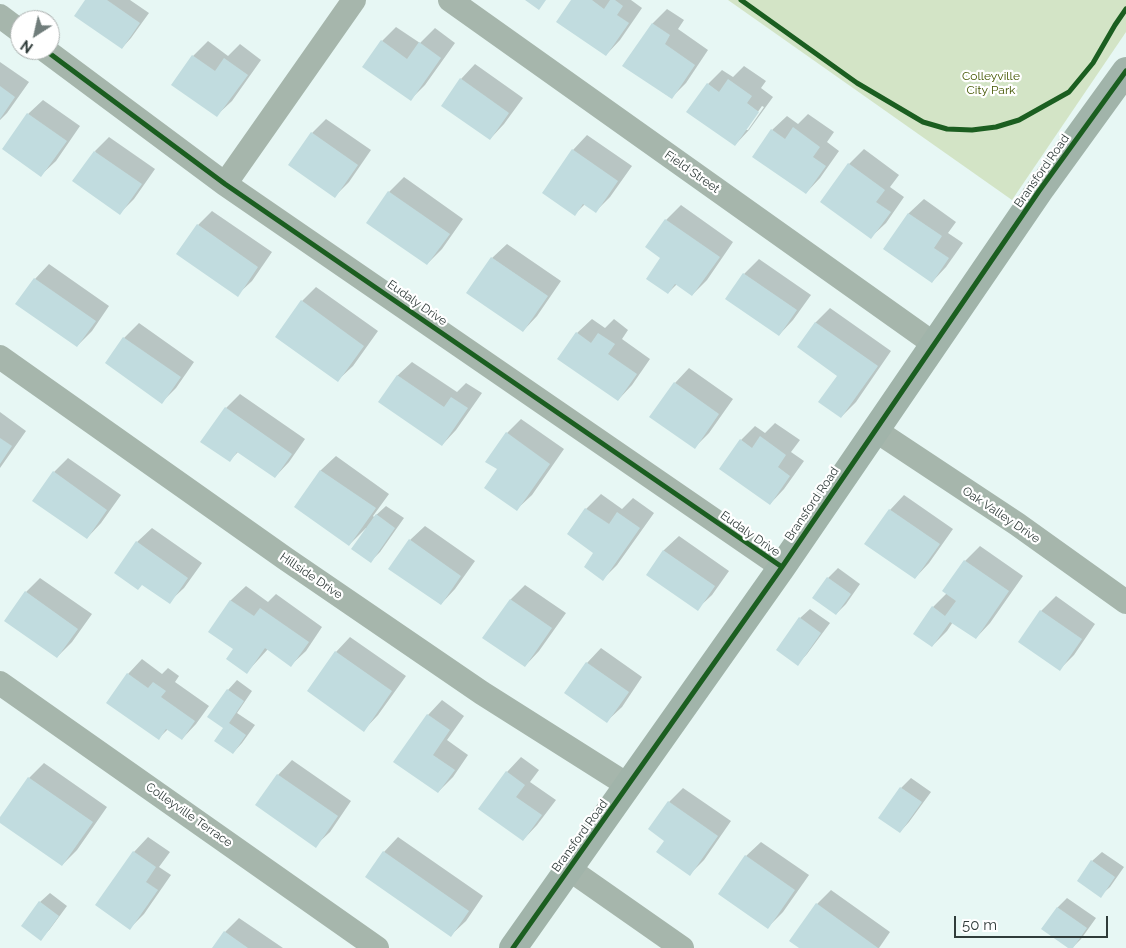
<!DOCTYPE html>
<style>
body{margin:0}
#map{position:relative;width:1126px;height:948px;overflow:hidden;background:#e7f7f4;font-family:Raleway,sans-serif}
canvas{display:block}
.north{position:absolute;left:10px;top:10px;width:50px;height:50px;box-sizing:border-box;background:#fff;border:1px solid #acb1b0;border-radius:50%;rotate:215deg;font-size:14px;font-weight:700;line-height:20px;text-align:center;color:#303c3a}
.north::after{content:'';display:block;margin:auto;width:18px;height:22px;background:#707d7b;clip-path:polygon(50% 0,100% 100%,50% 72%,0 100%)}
.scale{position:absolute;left:954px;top:916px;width:154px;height:22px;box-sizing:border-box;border:2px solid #303c3a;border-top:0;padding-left:6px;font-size:15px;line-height:18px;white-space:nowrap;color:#303c3a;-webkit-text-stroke:4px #fff;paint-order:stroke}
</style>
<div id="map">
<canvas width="1126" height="948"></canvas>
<div class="north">N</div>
<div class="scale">50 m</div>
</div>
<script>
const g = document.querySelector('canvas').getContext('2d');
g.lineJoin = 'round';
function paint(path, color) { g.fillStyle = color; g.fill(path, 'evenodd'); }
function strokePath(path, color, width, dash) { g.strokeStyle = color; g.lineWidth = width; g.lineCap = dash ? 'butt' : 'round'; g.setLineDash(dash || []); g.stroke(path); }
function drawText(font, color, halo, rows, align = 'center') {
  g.font = font + ' Raleway,sans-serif'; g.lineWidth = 4.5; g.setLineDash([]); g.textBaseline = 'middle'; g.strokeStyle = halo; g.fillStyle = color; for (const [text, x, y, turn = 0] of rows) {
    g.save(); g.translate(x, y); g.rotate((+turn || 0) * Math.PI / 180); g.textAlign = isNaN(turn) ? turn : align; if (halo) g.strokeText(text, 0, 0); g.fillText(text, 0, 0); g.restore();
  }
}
paint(new Path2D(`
 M728 0H1126V32L1012 200Z`), '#d3e4c6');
paint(new Path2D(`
 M87 0H130L149 13 131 38 122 48Z
 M573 0H631L642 8 620 40 606 55Z
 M667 9 684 20 678 29 708 50 686 83 671 98 624 65 653 23Z
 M396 27 420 43 435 28 455 43 425 85 411 99 382 41Z
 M208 41 228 56 240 44 261 60 232 101 217 115 173 84 193 56Z
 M0 62 29 82 7 113 0 120Z
 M475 64 523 98 504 124 490 139 461 79Z
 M744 66 766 81 761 88 773 97 749 130 735 145 708 84 722 70 733 77ZM762 106 764 107 748 130H745Z
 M43 100 80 126 56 161 41 175 28 114Z
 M808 114 834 132 827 142 839 151 820 178 806 193 772 130 787 116 798 124Z
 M326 119 371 150 349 182 335 196 312 133Z
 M587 135 632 166 610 197 596 211 585 204 575 214 573 150Z
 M109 137 155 169 134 199 120 213 95 151Z
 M864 149 899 175 890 187 904 197 886 223 871 237 822 201 849 164Z
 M404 177 463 219 442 249 427 264 368 222 389 192Z
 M924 199 956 222 948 233 963 243 946 267 932 282 884 249 909 213Z
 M681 205 733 242 707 280 692 295 677 284 668 293 662 258 647 247 666 220Z
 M212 211 272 252 252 281 237 295 198 225Z
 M507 244 561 281 537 316 523 331 492 258Z
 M759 259 811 295 793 320 779 335 727 298 744 274Z
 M49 264 109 306 92 331 77 346 35 279Z
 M316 287 378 331 353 366 338 380 302 301Z
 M830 308 891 351 856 402 841 417 839 375 815 323Z
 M592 319 605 328 614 319 628 330 622 339 650 359 632 385 618 400 577 333Z
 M139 323 194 362 176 388 162 402 106 363 124 338Z
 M412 362 457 392 466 383 482 393 456 430 442 445 397 376Z
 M689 368 733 399 709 433 695 447 675 383Z
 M240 394 305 439 289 462 275 477 239 451 229 461 226 408Z
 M0 412 26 431 0 468Z
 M521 419 564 449 532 495 517 509 507 433Z
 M775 423 800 440 791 452 804 461 784 489 770 504 741 440 755 426 765 433Z
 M336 456 389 494 373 516 374 517 386 506 404 518 380 552 371 561 366 528 349 545 296 507 321 470Z
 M68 458 121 495 101 523 87 538 54 472Z
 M601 494 622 509 633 498 654 513 617 565 603 579 595 552 569 534 586 509Z
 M904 495 953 529 929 563 915 578 866 544 890 510Z
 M425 526 475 561 455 589 441 604 410 540Z
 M152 528 202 563 184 588 169 602 137 542Z
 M679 536 729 571 712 595 697 609 648 574 664 550Z
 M980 546 1023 576 990 623 976 638 953 622 947 631 932 646 933 607 947 593 944 591 965 561Z
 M838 568 860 584 846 604 836 614 814 598 828 578Z
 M40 578 92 614 72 642 57 657 26 592Z
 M525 585 566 613 539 651 525 666 484 637 511 599Z
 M246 586 268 602 276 594 322 627 306 651 291 665 268 649 247 672 235 649 210 631 231 600Z
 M1056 596 1095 624 1074 655 1060 669 1041 611Z
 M810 609 830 623 807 654 798 664 800 618Z
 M350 637 406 676 378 715 364 730 336 652Z
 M601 648 642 677 622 707 607 721 587 663Z
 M142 659 162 674 168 668 179 676 175 682 209 706 196 724 182 739 168 729 159 738 128 674Z
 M237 680 252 691 237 713 255 725 242 743 233 753 225 728 228 690Z
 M442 700 464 716 447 740 468 755 453 777 438 792 395 761 428 715Z
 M521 757 539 770 530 782 556 800 537 825 523 840 507 772Z
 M292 760 351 801 330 832 315 846 257 805 278 775Z
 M44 763 107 807 77 850 62 865 0 821 29 778Z
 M911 778 931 792 909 822 900 832 880 818 901 788Z
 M683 788 731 821 704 860 690 874 666 840 669 802Z
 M148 837 170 852 159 867 171 875 144 914 130 928 134 852Z
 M398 837 483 896 466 921 451 935 384 852Z
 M761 842 809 875 783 912 768 927 746 856Z
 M1102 852 1124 867 1110 887 1100 896 1092 861Z
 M831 890 890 932 879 948H801L817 904Z
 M50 893 67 906 50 929 41 939 40 902Z
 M1067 898 1096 918 1081 939 1072 948 1043 929 1058 907Z
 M239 918 283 948H214L225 932Z`), '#0003');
paint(new Path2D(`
 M85 0H107L140 23 122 49 74 16Z
 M525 0H546L539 10Z
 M571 0H592L604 9 610 0H615L623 6 617 15 629 23 606 56 556 22Z
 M652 23 670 35 665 44 695 65 672 99 622 66Z
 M381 40 407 59 419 42 441 58 411 101 362 67Z
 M192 55 215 71 224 58 248 75 217 117 171 85Z
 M460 78 509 113 490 140 441 106Z
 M728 79 752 96 747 103 759 112 735 146 686 112 707 83 719 92Z
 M0 86 15 97 0 119Z
 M27 113 67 141 41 177 2 149Z
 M793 127 820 147 813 157 826 166 806 194 752 157 771 129 785 139Z
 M311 132 358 165 335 198 288 165Z
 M572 149 618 181 596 213 583 204 575 216 542 193Z
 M94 151 142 184 120 215 72 181Z
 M848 163 885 190 876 202 891 212 871 239 820 202Z
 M388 191 450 234 427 265 366 223Z
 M908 213 942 236 934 248 949 258 932 283 883 249Z
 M665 219 720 257 692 296 675 284 668 294 646 279 660 258 645 247Z
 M197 224 258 267 238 297 176 254Z
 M491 257 548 296 523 332 466 293Z
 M743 273 797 310 779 336 725 299Z
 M34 278 96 321 77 347 15 304Z
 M301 300 364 346 338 382 275 337Z
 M815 322 878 366 841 418 818 402 837 376 797 347Z
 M576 332 591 343 598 333 615 344 608 354 637 374 618 401 557 359Z
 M123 337 181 377 162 404 105 363Z
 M397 375 444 407 451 397 468 408 442 446 378 402Z
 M674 382 719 414 695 449 649 417Z
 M225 407 292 454 275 478 237 452 230 462 200 442Z
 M506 432 550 464 517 511 484 488 497 469 485 462Z
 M760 436 786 455 778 467 790 476 770 505 719 469 740 439 752 448Z
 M0 438 12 446 0 464Z
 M320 470 376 508 349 546 294 507Z
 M53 471 107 510 87 539 32 501Z
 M585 508 609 524 617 512 640 528 603 581 584 567 593 553 567 534Z
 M889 509 940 544 915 579 864 544Z
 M376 514 395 528 371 563 351 549Z
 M409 539 461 576 441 605 388 569Z
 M136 541 188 578 170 604 142 585 138 590 114 573Z
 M663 550 715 586 698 611 646 575Z
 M964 560 1009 591 976 639 950 622 932 647 913 634 932 606 945 616 956 601 942 591Z
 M827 577 851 594 836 615 812 598Z
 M25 591 78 629 57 658 4 621Z
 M510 599 552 628 525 667 482 638Z
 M230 600 254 616 260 608 309 642 291 667 265 648 247 674 226 659 233 649 208 632Z
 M1040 610 1082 639 1060 671 1018 642Z
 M799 617 821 633 798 666 776 650Z
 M335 651 392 691 364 732 307 691Z
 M586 662 629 692 607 723 564 693Z
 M127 673 148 688 153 682 166 691 161 697 195 721 182 740 166 729 159 740 106 703Z
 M227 689 244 701 229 723 246 735 233 754 214 741 223 728 207 717Z
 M427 714 450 730 433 755 455 770 438 793 393 762Z
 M506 771 525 785 516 797 542 815 523 841 478 809Z
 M277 774 338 816 316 848 255 805Z
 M28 777 93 822 62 866 0 823V817Z
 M900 787 922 802 900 833 878 818Z
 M668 801 718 836 690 876 656 852 664 841 648 829Z
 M133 851 156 867 146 882 158 890 130 930 95 905Z
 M383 851 469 911 451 937 365 877Z
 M745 855 795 890 768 929 718 894Z
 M1091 860 1115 877 1101 898 1077 881Z
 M39 901 59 916 41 941 21 926Z
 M816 903 878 948H799L789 941Z
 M1057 907 1087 928 1073 948H1068L1041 929Z
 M224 931 248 948H212Z`), '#c1dcdf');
strokePath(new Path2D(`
 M450 0 934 344
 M0 16 20 31
 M45 50 225 184 782 567
 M225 184 354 0
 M0 357 286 559 482 693 629 786
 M875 430 1017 524 1126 602
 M0 683 377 948
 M569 869 682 948`), '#a6b6ac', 24);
strokePath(new Path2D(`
 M513 948 782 567 1039 191 1126 71`), '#a1b4aa', 28);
strokePath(new Path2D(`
 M741 0 857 83 923 122 947 129 972 130 996 127 1019 120 1069 92 1093 63 1115 25 1126 9
 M45 50 225 184 782 567
 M513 948 782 567 1039 191 1126 71`), '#1b5e20', 5);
drawText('12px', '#435600', '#fff', [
 ["Colleyville",991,76],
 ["City Park",991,90]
]);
drawText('12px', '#303c3a', '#fff', [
 ["Bransford Road",1042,171,-55],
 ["Field Street",692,172,35],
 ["Eudaly Drive",417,303,35],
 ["Bransford Road",812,504,-56],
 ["Oak Valley Drive",1001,515,34],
 ["Eudaly Drive",750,534,35],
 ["Hillside Drive",311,576,34],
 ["Colleyville Terrace",189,815,35],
 ["Bransford Road",580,836,-54]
]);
</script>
